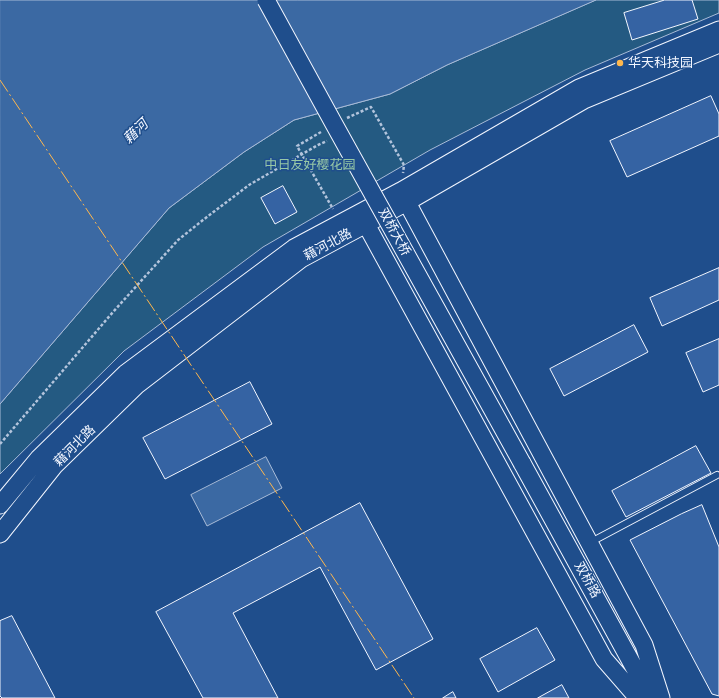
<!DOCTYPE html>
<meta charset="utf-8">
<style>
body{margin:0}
canvas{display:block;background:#1f4e8c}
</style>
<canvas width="719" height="698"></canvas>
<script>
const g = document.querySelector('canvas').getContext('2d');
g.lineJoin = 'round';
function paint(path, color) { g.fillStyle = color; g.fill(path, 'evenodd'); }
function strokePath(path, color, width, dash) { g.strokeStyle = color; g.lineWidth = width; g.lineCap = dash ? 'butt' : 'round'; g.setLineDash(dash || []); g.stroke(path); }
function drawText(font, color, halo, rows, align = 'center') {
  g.font = font + ' Manrope,"Noto Sans SC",sans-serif'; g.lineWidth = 3; g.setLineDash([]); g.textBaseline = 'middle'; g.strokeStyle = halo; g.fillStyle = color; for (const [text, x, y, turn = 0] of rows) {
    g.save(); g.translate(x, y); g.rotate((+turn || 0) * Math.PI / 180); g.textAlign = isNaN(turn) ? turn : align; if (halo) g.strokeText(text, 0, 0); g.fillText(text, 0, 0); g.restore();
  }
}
const green = new Path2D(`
 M596 0H719V13L585 70 430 150 263 247 124 351 0 474V404L169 208 244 152 294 120 390 94 447 65Z`);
paint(green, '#245a82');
strokePath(green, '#a8bbd7', 1);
const water = new Path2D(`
 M0 0H596L447 65 390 94 294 120 244 152 169 208 0 404Z
 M266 457 282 488 207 526 191 495Z`);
paint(water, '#3b69a3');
strokePath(water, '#a8bbd7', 1);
const building = new Path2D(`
 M665 0H692L698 19 632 40 624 13Z
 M711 96 719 114V136L627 177 610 141Z
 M283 186 297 212 275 224 261 198Z
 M719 268V300L662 326 650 298Z
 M634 325 648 352 564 396 550 369Z
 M719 339V385L703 392 686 353Z
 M250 382 272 424 165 479 143 438Z
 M696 446 711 473 626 517 612 491Z
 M360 503 433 639 376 670 320 567 233 613 278 698H203L156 612Z
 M702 505 719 547V696L712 694 630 540 681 514Z
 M12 616 55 698H2L0 696V621Z
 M537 628 555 660 498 692 480 659Z
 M562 685 569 698H538Z
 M453 692 456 698H443Z`);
paint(building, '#3563a3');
strokePath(building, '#f2f6ff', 1);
const lane = new Path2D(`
 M591 542 717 475`);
const secondary = new Path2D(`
 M402 193 644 645 661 698
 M361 215 604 659 638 698
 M522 463 651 698
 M0 505 39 458 126 373 294 248 401 191 579 88 719 30
 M0 534 54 466 137 385 301 259 407 202 584 100 719 44`);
strokePath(lane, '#f2f6ff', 8);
strokePath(secondary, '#f2f6ff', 19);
strokePath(new Path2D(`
 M347 118 371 107 404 165 403 173
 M0 444 113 312 178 240 203 220 249 185 318 145 327 141`), '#b3c4dc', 2.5, [3, 2]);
strokePath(lane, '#1f4e8c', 6);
strokePath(secondary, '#1f4e8c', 17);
const secondaryBridge = new Path2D(`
 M266 0 334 124 522 463`);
strokePath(secondaryBridge, '#f2f6ff', 19, []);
strokePath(new Path2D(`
 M321 132 297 146 333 209`), '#b3c4dc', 2.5, [3, 2]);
strokePath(secondaryBridge, '#1f4e8c', 17);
strokePath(new Path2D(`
 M0 80 414 698`), '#ffb74d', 1, [14, 3, 2, 3]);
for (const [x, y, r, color] of [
 [620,63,4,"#ffb74d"]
]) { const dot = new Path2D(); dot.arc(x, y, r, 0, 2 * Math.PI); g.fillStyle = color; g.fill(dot); strokePath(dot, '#1f4e8c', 1.5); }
drawText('13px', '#f2f6ff', '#1f4e8c', [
 ["华天科技园",628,63]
], 'left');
drawText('13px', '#97c8a6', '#1f4e8c', [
 ["中日友好樱花园",310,165]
]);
drawText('13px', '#f2f6ff', '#1f4e8c', [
 ["双桥大桥",394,232,61],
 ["藉河北路",328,245,-28],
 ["藉河北路",75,446,-45],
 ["双桥路",587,580,61]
]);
drawText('italic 14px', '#f2f6ff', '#1f4e8c', [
 ["藉河",136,132,-44]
]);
</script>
